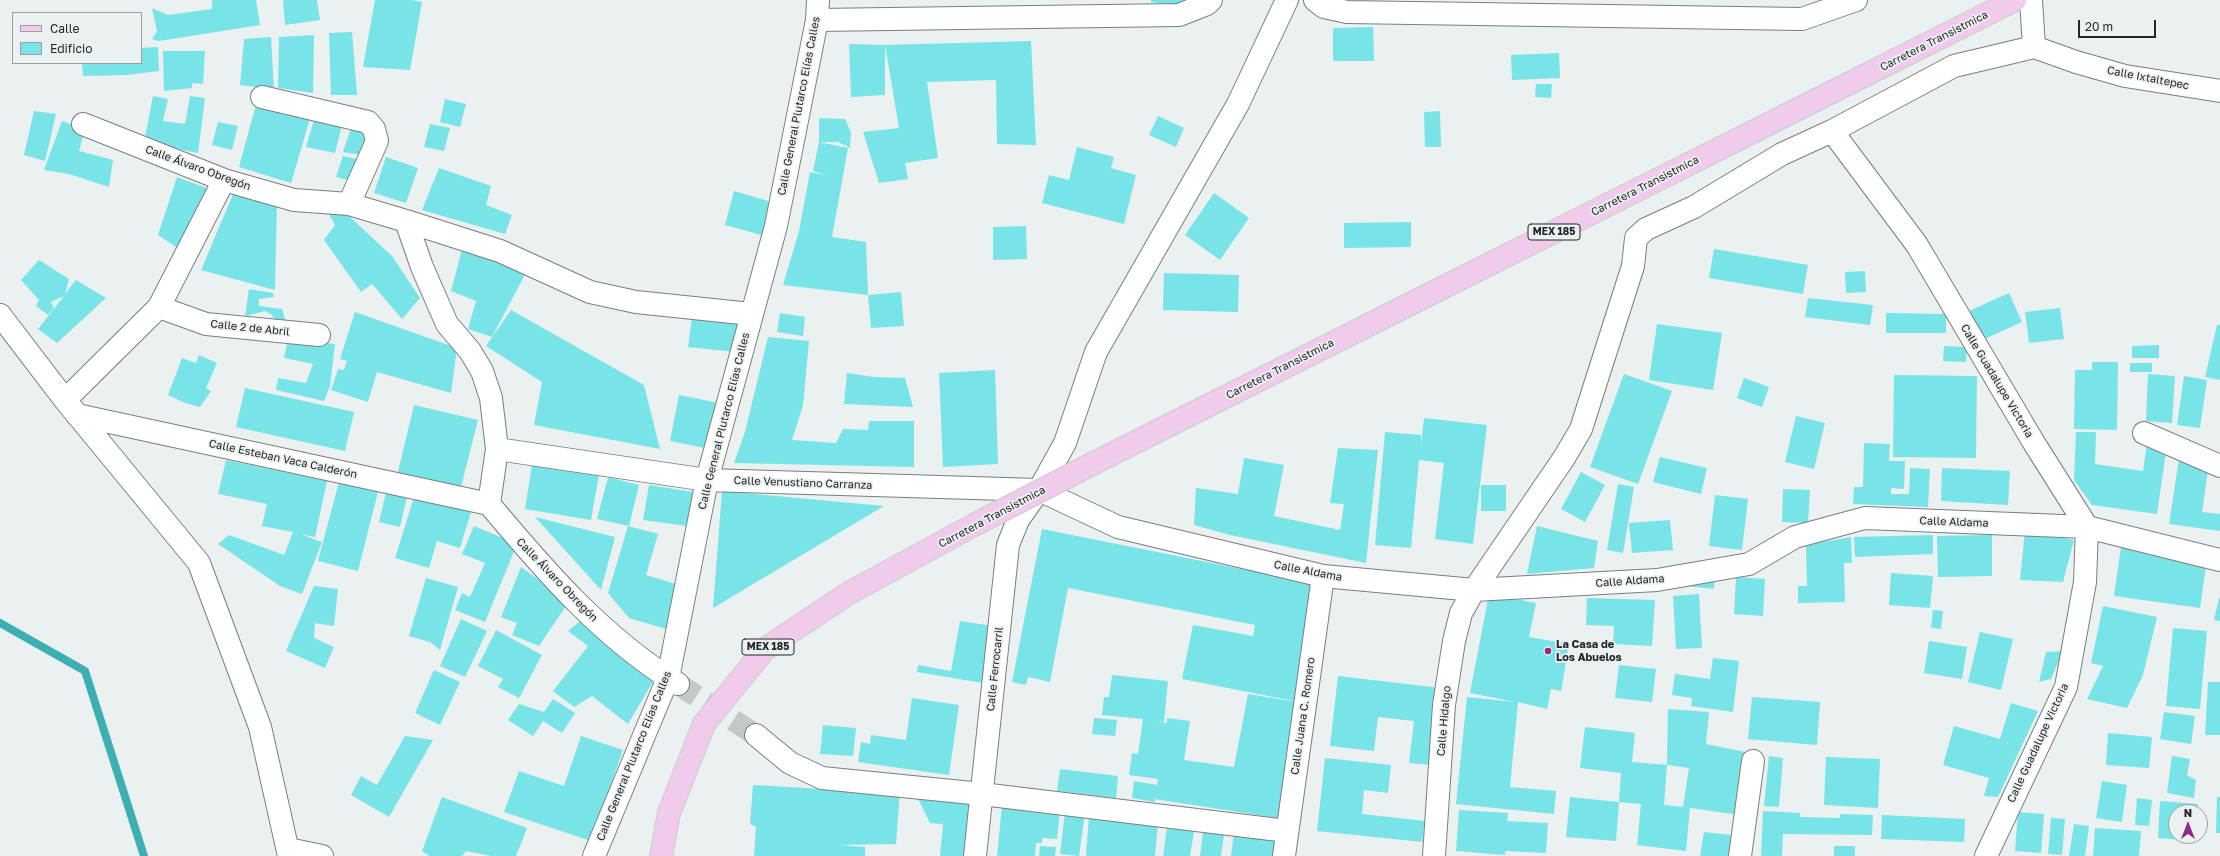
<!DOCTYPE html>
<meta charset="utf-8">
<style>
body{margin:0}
#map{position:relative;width:2220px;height:856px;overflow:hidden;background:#ebf0f0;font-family:"Golos Text",sans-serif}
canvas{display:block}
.legend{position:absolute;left:12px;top:12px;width:130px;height:52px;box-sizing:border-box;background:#ebf0f0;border:1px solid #9c9f9f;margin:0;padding:5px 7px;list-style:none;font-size:12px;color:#252626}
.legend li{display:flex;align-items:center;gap:8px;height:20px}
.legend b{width:20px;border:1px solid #9c9f9f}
.north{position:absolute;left:2168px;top:804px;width:40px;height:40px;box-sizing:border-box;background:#ebf0f0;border:1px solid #9c9f9f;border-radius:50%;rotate:0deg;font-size:11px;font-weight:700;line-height:16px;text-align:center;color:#252626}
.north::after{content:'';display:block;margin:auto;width:14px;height:18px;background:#95298a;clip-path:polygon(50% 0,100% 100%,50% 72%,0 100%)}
.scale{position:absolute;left:2078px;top:20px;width:78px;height:18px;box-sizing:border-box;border:2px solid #252626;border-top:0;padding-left:5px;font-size:12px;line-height:14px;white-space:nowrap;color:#252626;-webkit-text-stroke:3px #ebf0f0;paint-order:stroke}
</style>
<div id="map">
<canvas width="2220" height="856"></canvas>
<ul class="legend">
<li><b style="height:5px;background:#f1cbeb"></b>Calle</li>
<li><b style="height:11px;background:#78e4e8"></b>Edificio</li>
</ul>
<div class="north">N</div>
<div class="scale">20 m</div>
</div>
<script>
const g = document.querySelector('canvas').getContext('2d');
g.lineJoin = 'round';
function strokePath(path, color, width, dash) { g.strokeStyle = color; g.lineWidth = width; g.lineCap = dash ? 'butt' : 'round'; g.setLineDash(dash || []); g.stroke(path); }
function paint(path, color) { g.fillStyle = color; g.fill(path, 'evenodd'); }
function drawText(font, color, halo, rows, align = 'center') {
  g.font = font + ' "Golos Text",sans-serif'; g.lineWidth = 3.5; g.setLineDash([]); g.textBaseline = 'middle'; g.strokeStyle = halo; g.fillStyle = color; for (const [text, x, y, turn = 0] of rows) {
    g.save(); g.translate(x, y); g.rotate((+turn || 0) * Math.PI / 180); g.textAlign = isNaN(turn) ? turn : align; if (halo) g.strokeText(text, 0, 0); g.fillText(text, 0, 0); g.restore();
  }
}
strokePath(new Path2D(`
 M0 623 85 671 144 856`), '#3dafb3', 8);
paint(new Path2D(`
 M212 0H256L260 25 159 41 152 39 157 31 152 8 168 15 212 9Z
 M283 0H317L320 20 285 25Z
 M375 0H412L422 2 410 70 363 67Z
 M1151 0H1195L1190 7 1151 2Z
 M1373 27 1374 61H1333V28Z
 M352 32 357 95H331L329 33Z
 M314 35 313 93 278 88 279 37Z
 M271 37 274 89 240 85 244 39Z
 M1031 41 1036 145 997 144 996 80 927 82 938 158 905 163 908 179 879 183 863 132 899 128 885 45Z
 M849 44 885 45V95L851 97Z
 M158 47 159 71 127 75 83 76 82 63H141V48Z
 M163 51H205L203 84 192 83V88L164 91Z
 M1559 53 1560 78 1512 80 1511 55Z
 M1536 84H1552L1551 98 1535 97Z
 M153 96 168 99 163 121 185 124 190 96 205 98 198 153 144 142Z
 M445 99 466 104 460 127 440 122Z
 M257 101 312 112 291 183 239 167Z
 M34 111 56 114 45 161 24 155Z
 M1440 111 1441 147H1425L1424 112Z
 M315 116 343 121 335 153 306 147Z
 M1158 116 1184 128 1176 147 1149 135Z
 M819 118 845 119 851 132 850 148 838 142H819Z
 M62 121 85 129 79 151 113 160 109 187 69 174 44 170Z
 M218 122 238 126 232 150 212 145Z
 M430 124 450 128 444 151 424 147Z
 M352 125 371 131 368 156 343 152Z
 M819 142 848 148 832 237 866 242 868 295 901 292 904 326 871 328 868 295 783 285 799 231 810 172 826 175 813 171Z
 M1077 147 1114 157 1111 168 1136 175 1124 224 1042 203 1049 175 1069 180Z
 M343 156 366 161 356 182 336 177Z
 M386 157 418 168 406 203 374 193Z
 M439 168 491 186 486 205 512 215 505 234 422 210Z
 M177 177 212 190 185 253 158 235Z
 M237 185 277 199 275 290 201 270Z
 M734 191 775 203 765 236 725 225Z
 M1214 193 1249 218 1220 260 1185 235Z
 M336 204 392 256 420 298 402 319 372 284 361 292 324 240 335 225 328 212Z
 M1411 222V247L1344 248V223Z
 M1026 226 1027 259 993 260V227Z
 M464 242 530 265 492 337 468 329 476 301 451 291Z
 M1714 249 1808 265 1803 294 1709 278Z
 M39 260 69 279 65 294 76 280 106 298 57 343 38 329 64 296 51 302 54 308 48 315 36 306 39 300 21 280Z
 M1865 271 1866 292 1846 293 1845 272Z
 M1164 273 1239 275 1238 312 1163 310Z
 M249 289 273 293 274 297 259 299V306L282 309 286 322 277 323 272 315 265 311 245 316Z
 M2009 293 2022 322 1982 340 1969 311Z
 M1808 298 1873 305 1870 325 1805 317Z
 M2060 308 2064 339 2029 343 2025 312Z
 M511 310 644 385 660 449 534 425 542 382 486 346Z
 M693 310 739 316 735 352 688 347Z
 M355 312 457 348 451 393 377 372 368 402 331 390 338 369 344 370 347 361 340 359Z
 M780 313 805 317 803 336 777 332Z
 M1886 313 1946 314V333H1886Z
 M1657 324 1722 333 1713 390 1649 380Z
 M2217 325H2220V380L2205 377Z
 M768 337 809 341 803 405 792 440 836 443 843 429 868 430 869 421H914V467L734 463 745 432Z
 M288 339 335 344 330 386 324 401 276 390 278 378 306 383 313 364 284 358Z
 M2159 345V358H2132V346Z
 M1944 346 1967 347 1966 362 1943 361Z
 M199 355 217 363 206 388 211 391 200 407 185 403 168 395 182 358 196 363Z
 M2092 362H2118L2117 430 2074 429 2075 370H2092Z
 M2130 363H2152V372H2130Z
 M995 370 998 464 943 467 939 373Z
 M847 373 874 377 905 378 913 407 844 404Z
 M1624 374 1672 391 1638 484 1590 467Z
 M2148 374 2175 376 2172 423 2146 421Z
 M1894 375 1977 376 1976 458 1893 457Z
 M2184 376 2207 380 2200 428 2177 425Z
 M1744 378 1769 387 1762 407 1737 398Z
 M245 388 354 412 345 451 236 427Z
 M679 395 719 403 710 449 670 441Z
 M414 405 478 420 460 491 397 476Z
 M1796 416 1825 423 1814 469 1785 462Z
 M1424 418 1487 425 1473 544 1435 539 1444 463 1419 460 1411 548 1375 545 1385 432 1421 435V446Z
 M2076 432H2096L2095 464 2143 471 2147 443 2167 445 2157 514 2092 505 2074 480Z
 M1864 443 1890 444 1889 461H1905L1904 489 1891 488V494H1909L1910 468 1930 469 1928 507 1853 504 1854 487H1863Z
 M1338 448 1378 450 1366 563 1230 535 1194 525 1196 488 1238 494 1244 458 1284 465 1274 516 1340 530 1344 504 1330 503Z
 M1660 457 1707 468 1701 494 1653 482Z
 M2179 459 2209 464 2202 512 2220 514V531L2169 524Z
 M226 460 327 481 315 537 300 534 322 542 302 594 280 586 218 544 229 535 284 555 293 532 262 526 267 504 218 494Z
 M532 465 599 475 591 520 525 509Z
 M1942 468 2010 471 2008 505 1941 501Z
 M1581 472 1605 485 1585 522 1561 509Z
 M608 477 639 485 629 526 597 519Z
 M340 478 379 488 358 571 318 561Z
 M1618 484 1634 487 1623 553 1607 550Z
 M649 485 699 493 694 527 643 520Z
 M1481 485H1506V511H1481Z
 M387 488 408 493 400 527 379 522Z
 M1783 489 1810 490 1808 523 1782 522Z
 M722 491 884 506 713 608Z
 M415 494 471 512 460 548 437 541 429 568 395 558Z
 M1715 495 1748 499 1742 550 1709 546Z
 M535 517 615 537 601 590Z
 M1670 520 1673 550 1632 553 1629 523Z
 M474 526 517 544 485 622 455 610 462 593 470 597 485 563 462 554Z
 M628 526 658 534 646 575 679 585 666 629 629 618 608 593Z
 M1537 526 1598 541 1594 568 1527 574Z
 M1042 529 1317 584 1294 701 1182 679 1193 625 1253 636 1255 625 1068 588 1050 682 1028 677 1026 685 1012 682Z
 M2025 531 2074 540 2063 582 2020 580Z
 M1933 535V554L1855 557 1854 537Z
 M1992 535V576L1938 577 1937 536Z
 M1851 537 1852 563H1844L1845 602 1798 603V586H1807L1806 545Z
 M2121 547 2207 559 2200 608 2114 596Z
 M521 567 539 580 544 577 568 603 539 646 512 635 517 623 501 617Z
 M1891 573 1933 576 1930 608 1889 605Z
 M1687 575 1715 577 1714 589 1686 586Z
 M1736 577 1765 579 1763 616 1734 614Z
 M426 578 458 587 440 650 430 642 409 636Z
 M314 586 338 589 334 626 315 623 314 638 334 647 325 668 286 651Z
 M1489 594 1536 603 1529 637 1569 644 1561 691 1551 689 1547 709 1518 702 1510 787 1556 791 1554 814 1456 804 1467 697 1515 702 1470 693Z
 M1699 594 1702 648 1676 649 1673 596Z
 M1587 598 1655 600 1652 646 1613 644 1614 626 1586 625Z
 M2219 598H2220V621L2214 620Z
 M2103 606 2157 617 2143 675 2127 708 2087 699 2103 666 2091 663Z
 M1933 610 1943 611 1941 629 1931 628Z
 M461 619 487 631 465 677 440 666Z
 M581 620 655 678 628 724 592 696 574 707 553 691 588 646 568 631Z
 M960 621 993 626 983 683 917 672 918 665 951 671Z
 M2173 628 2207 631 2200 709 2166 706Z
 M496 630 542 655 519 698 498 687 503 679 478 666Z
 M1980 632 2013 639 2001 690 1968 682Z
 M1929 641 1967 647 1962 679 1924 673Z
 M2063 651 2051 679 2039 682 2046 652Z
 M1713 658 1739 661 1733 712 1691 706 1692 698 1672 695 1675 674 1710 679Z
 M1619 665 1656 669 1652 702 1615 698Z
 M434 670 460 682 440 725 415 713Z
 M1112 675 1168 681 1164 722 1155 721 1167 723V718L1190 721 1184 760 1234 767 1248 694 1304 703 1283 819 1155 799V802L1132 798 1134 781 1157 785 1158 779 1129 775 1132 753 1138 754 1143 719 1102 715 1104 697H1109Z
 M1338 676 1441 688 1431 765 1409 763 1414 721 1378 717 1374 751 1330 746Z
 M2208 682H2220V735H2205Z
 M1752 697 1820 702 1817 745 1748 739Z
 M912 698 959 705 949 775 858 762 861 742 870 744 871 735 906 740Z
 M553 699 575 713 562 733 543 721 533 736 508 720 519 704 544 712Z
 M2011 703 2038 711 1998 797 1984 796 1989 778 1943 765 1954 726 2000 739Z
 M1668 709 1709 712 1706 744 1745 752 1740 815 1690 808 1686 851 1637 845 1641 804 1619 802 1621 773 1580 768 1585 727 1635 733 1632 762 1667 765ZM1667 765 1689 768 1683 807 1664 805Z
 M2164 712 2195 716 2191 744 2160 739Z
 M1094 718 1117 720 1115 736 1092 734Z
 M823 725 856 728 853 756 820 754Z
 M2108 733 2152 737 2149 768 2106 765Z
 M405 736 433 740 389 817 351 795 361 776 377 785Z
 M581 736 623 750 591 841 504 812 519 771 564 786Z
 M1769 756 1783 758 1779 807 1764 806Z
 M2172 756 2190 759 2187 775 2196 780 2194 798 2167 793Z
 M1826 757 1880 759 1878 808 1824 805Z
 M1325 758 1391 765 1388 793 1364 790 1362 814 1425 821 1422 842 1317 831Z
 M1060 769 1118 776 1116 798 1057 791Z
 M2102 781 2127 785 2122 822 2096 818Z
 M753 785 841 790 900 791 896 844 839 845 865 847V856H754L756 827 750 824Z
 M915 793 974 800 968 856H940L943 824 930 823Z
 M442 797 527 828 516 856H491L466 851 462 856H429L422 851Z
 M1570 797 1619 802 1616 841 1566 837Z
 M2217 797H2220V833H2216Z
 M2137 798 2152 800 2149 826 2135 825Z
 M2160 801 2198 804 2197 812H2176V836H2195V841L2158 838Z
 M1002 805 1060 810 1057 839 1042 838V843H1036L1035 856H997Z
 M1459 810 1508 813 1507 821 1548 823 1546 853 1505 851V855L1456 851Z
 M1065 811 1085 813 1079 856 1060 854Z
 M1763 811 1800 813V817L1840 818V814L1873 815 1872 835 1783 834 1782 856H1761Z
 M2018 812 2044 814 2041 853 2015 851Z
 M1882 815 1965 819 1964 842 1881 839Z
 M1089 816 1158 822 1155 856H1086Z
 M2051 818 2065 819 2062 855 2048 854Z
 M2074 824 2089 826 2085 856H2069Z
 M1204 825 1225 828 1221 856H1200Z
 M1167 827 1194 831 1190 856H1163Z
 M2095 828 2141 831 2139 856H2093Z
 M1234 832 1278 837 1275 856H1231Z
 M1704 832 1731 835 1728 856H1700Z
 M1040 846 1056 847 1055 856H1039Z
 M1834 846H1855V856H1834Z`), '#78e4e8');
strokePath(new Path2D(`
 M678 684 756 735`), '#c3c8c8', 22, [22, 11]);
const minor = new Path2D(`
 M1315 0 1324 7 1347 12 1802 19 1856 0
 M2031 0 2034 47
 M817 20 1179 15 1207 4 1211 0
 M2034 47 2076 62 2125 76 2220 91
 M262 97 368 122 374 129 377 141 349 204
 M83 124 224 180 294 200 349 204 406 221 422 267 447 324 470 351 482 371 491 398 497 449 489 504C545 571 603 638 678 684
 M406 221 500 251 590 292 636 302 751 314
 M159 307 206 324 319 335
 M0 315 65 400 199 563 260 727 289 856
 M65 400 159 307 224 180
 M77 415 489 504
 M2144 433 2220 466
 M497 449 707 480 1039 490 1118 527 1323 576 1474 590 1657 580 1749 564 1795 537 1865 518 2087 527 2220 560
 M756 735 790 763 822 778 982 794 1287 831
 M288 849 322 856
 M594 856 668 678 707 480 776 226 817 20 818 0
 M975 856 1008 545 1018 520 1039 490 1065 443 1096 352 1238 104 1287 0
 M1284 856 1323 576
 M1434 856 1444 705 1454 641 1461 613 1474 590 1564 458 1581 429 1633 266 1636 238 1646 229 1694 207 1782 154 1832 131
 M1740 856 1753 761
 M1986 856 2066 687 2085 582 2087 527 2034 443 1917 245 1832 131 1954 66 2034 47`);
const major = new Path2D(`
 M1094 463 2015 0
 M661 856 669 813 704 724 765 649 849 593 974 525`);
strokePath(minor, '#7a7e7e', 24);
strokePath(major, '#cbcbcb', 24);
strokePath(minor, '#fff', 22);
strokePath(major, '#f1cbeb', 22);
const majorBridge = new Path2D(`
 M974 525 1094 463`);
strokePath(majorBridge, '#cbcbcb', 24, []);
strokePath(majorBridge, '#f1cbeb', 22);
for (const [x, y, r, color] of [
 [1548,651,4,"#95298a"]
]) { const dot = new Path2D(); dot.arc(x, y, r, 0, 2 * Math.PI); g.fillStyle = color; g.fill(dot); strokePath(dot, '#ebf0f0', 1.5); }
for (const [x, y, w] of [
 [1554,232,52],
 [768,647,52]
]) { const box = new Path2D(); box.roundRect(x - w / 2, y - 8, w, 16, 3); g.fillStyle = '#ebf0f0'; g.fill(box); strokePath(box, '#252626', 1); }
drawText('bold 10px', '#252626', null, [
 ["MEX 185",1554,232],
 ["MEX 185",768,647]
]);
drawText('11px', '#252626', '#ebf0f0', [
 ["Carretera Transistmica",1934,41,-27],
 ["Calle Ixtaltepec",2148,78,11],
 ["Calle General Plutarco Elías Calles",799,106,-79],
 ["Calle Álvaro Obregón",198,168,20],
 ["Carretera Transistmica",1645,186,-27],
 ["Calle 2 de Abril",250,328,6],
 ["Carretera Transistmica",1280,369,-27],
 ["Calle Guadalupe Victoria",1997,381,59],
 ["Calle General Plutarco Elías Calles",724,421,-76],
 ["Calle Esteban Vaca Calderón",283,459,12],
 ["Calle Venustiano Carranza",803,483,2],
 ["Carretera Transistmica",992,517,-28],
 ["Calle Aldama",1954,522,2],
 ["Calle Aldama",1308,571,11],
 ["Calle Álvaro Obregón",557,580,46],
 ["Calle Aldama",1630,581,-4],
 ["Calle Ferrocarril",995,669,-84],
 ["Calle Juana C. Romero",1303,716,-82],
 ["Calle Hidalgo",1444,721,-85],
 ["Calle Guadalupe Victoria",2038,743,-65],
 ["Calle General Plutarco Elías Calles",634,756,-68]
]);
drawText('bold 11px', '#252626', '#ebf0f0', [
 ["La Casa de",1556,645],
 ["Los Abuelos",1556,658]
], 'left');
</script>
